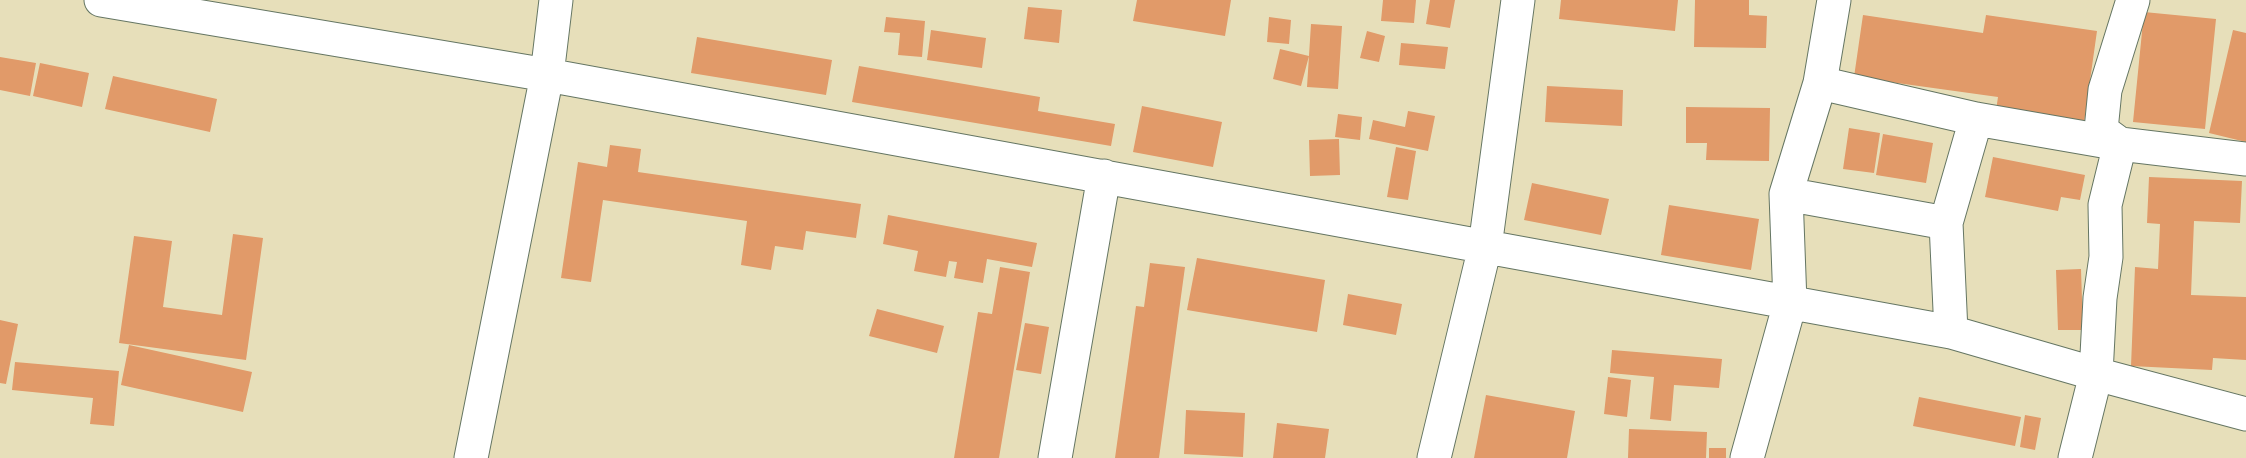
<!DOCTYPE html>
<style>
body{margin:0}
canvas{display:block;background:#e7dfba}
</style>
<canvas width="2246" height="458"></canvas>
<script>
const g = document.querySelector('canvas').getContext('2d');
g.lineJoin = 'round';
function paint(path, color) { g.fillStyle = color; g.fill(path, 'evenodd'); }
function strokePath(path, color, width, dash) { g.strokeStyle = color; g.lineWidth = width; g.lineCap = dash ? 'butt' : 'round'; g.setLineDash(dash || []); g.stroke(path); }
paint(new Path2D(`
 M1137 0H1231L1225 36 1133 21Z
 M1383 0H1416L1414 23 1381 21Z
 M1430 0H1455L1450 28 1426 24Z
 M1561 0H1678L1675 31 1559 19Z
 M1695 0H1749V15L1767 16 1766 48 1694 47Z
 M1028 7 1062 10 1059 43 1024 39Z
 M2144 12 2216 19 2205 129 2133 122Z
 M1863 15 1983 33 1986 15 2097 31 2083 130 1995 117 1998 97 1854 77Z
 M886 17 925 21 922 57 898 55 900 33 884 32Z
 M1269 17 1291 20 1289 44 1267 42Z
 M1311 24 1342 26 1338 89 1307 87Z
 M931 30 986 38 982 68 927 60Z
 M2233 30 2246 33V142L2209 133Z
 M1367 31 1385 36 1379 62 1360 58Z
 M697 37 832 60 826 95 691 73Z
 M1401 43 1448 47 1445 69 1399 65Z
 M1280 49 1309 56 1301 86 1273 79Z
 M0 57 36 63 30 96 0 90Z
 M40 63 89 73 82 107 33 96Z
 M859 66 1040 97 1038 111 1115 124 1111 146 852 102Z
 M113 76 217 99 210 132 105 109Z
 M1547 86 1623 90 1622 126 1545 122Z
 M1142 106 1222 122 1213 167 1133 152Z
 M1686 107 1770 108 1769 161 1706 160 1707 143H1686Z
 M1408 111 1435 116 1428 151 1369 139 1373 120 1405 127Z
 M1338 114 1362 117 1360 140 1335 137Z
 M1849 128 1880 133 1874 173 1843 169Z
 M1883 134 1933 143 1926 183 1876 175Z
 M1339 139 1340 175 1310 176 1309 140Z
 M610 145 641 149 638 172 861 204 856 238 806 231 803 250 775 246 771 270 741 265 747 221 603 200 591 282 561 278 578 162 607 167Z
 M1396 147 1416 151 1408 200 1387 197Z
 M1993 157 2085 175 2080 200 2061 197 2058 211 1985 197Z
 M2149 177 2242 181 2240 223 2194 221 2191 295 2246 297V360L2213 358 2212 370 2131 366 2135 267 2158 269 2160 224 2147 223Z
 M1532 183 1609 199 1601 235 1524 220Z
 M1669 205 1759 219 1751 270 1661 255Z
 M888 215 1037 243 1032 267 987 259 983 283 954 278 957 262 949 261 946 277 914 271 918 251 883 244Z
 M233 234 263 238 246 360 119 343 134 236 172 241 163 307 222 315Z
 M1197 258 1325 280 1317 332 1187 310Z
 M1150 263 1185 267 1159 458H1115L1136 306 1144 307Z
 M1000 267 1030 272 999 458H954L978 312 992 314Z
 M2081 269 2083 330H2058L2056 270Z
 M1348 294 1402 304 1396 335 1343 325Z
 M877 309 944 326 937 353 869 336Z
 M0 320 18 324 6 384 0 383Z
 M1025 323 1049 327 1041 374 1016 370Z
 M129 345 252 372 243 412 121 385Z
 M1612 350 1722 359 1719 388 1674 385 1671 421 1650 419 1654 377 1610 373Z
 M15 362 119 371 114 426 90 424 93 398 12 390Z
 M1608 377 1631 380 1627 417 1604 414Z
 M1486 395 1575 411 1567 458H1474Z
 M1919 397 2021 417 2015 446 1913 426Z
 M1186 410 1245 413 1243 457 1184 454Z
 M2025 415 2041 418 2035 450 2020 447Z
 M1277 423 1329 429 1325 458H1273Z
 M1629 429 1707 432 1706 458H1628Z
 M1709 448H1726V458H1709Z`), '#e19a69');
const street = new Path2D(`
 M101 0 547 75 1951 332 2096 374 2246 414
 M1820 83 1976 119 2120 144 2246 159
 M1786 194 1946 223
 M1951 332 1946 223 1976 119
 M471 458 547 75 556 0
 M1055 458 1104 176
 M1434 458 1485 247 1518 0
 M1747 458 1790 303 1786 194 1820 83 1834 0
 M2075 458 2096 374 2100 298 2106 257 2105 205 2120 144 2101 130 2105 90 2133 0`);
strokePath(street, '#657663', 35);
strokePath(street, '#fff', 33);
</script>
